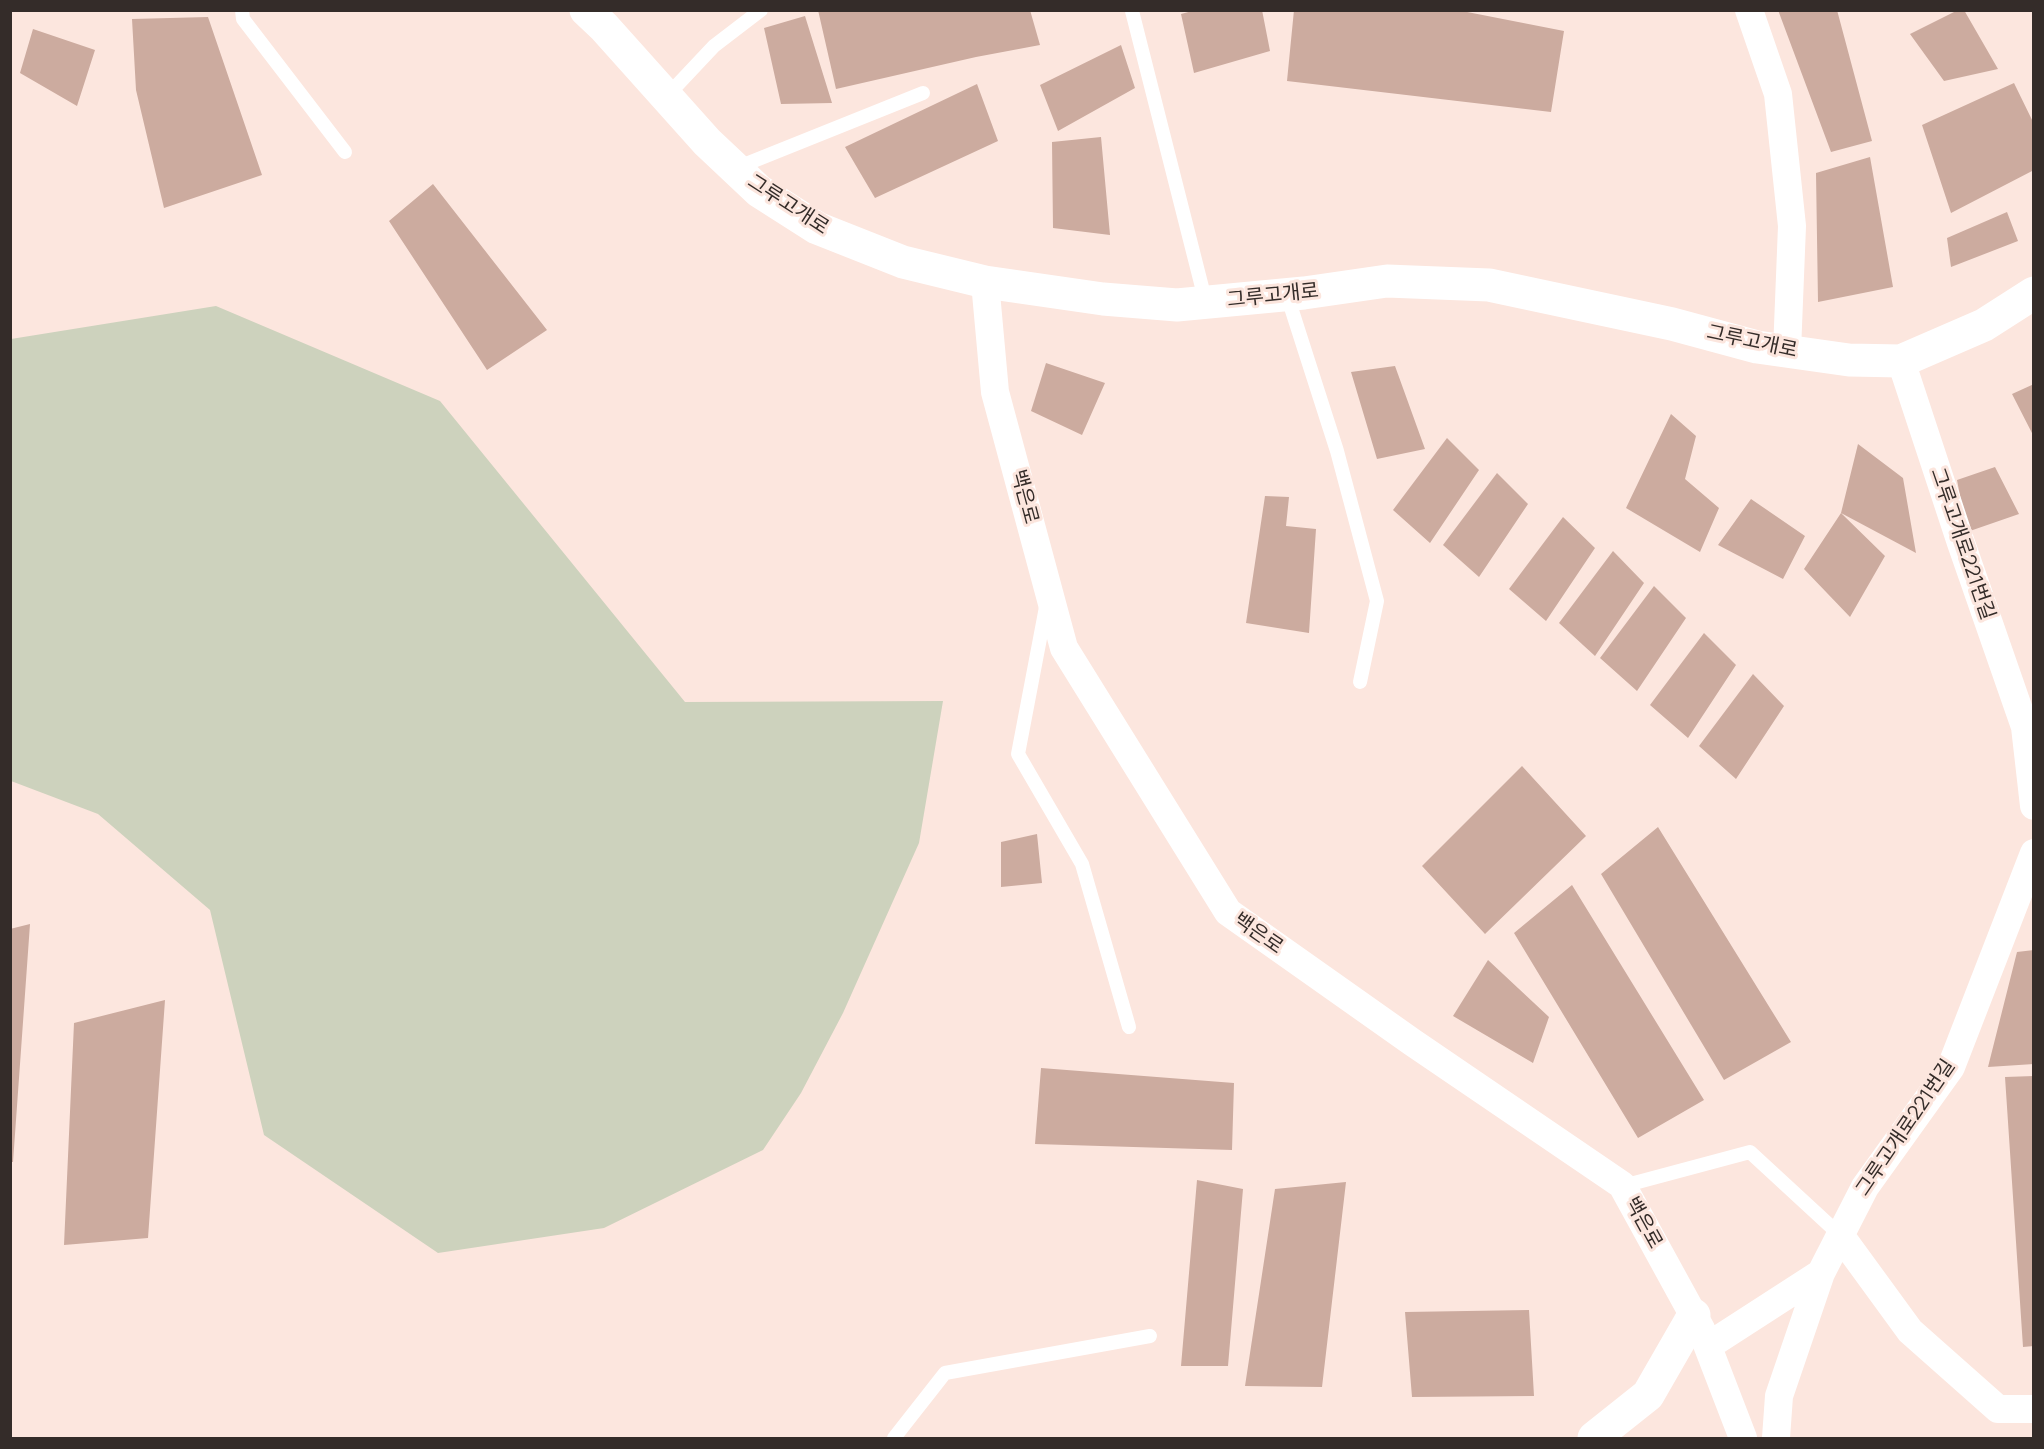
<!DOCTYPE html>
<meta charset="utf-8">
<style>
body{margin:0}
#map{position:relative;width:2044px;height:1449px;overflow:hidden;background:#fce6de;font-family:Manrope,sans-serif}
canvas{display:block}
.frame{position:absolute;inset:0;border:12px solid #342c29;pointer-events:none}
</style>
<div id="map">
<canvas width="2044" height="1449"></canvas>
<div class="frame"></div>
</div>
<script>
const g = document.querySelector('canvas').getContext('2d');
g.lineJoin = 'round';
function paint(path, color) { g.fillStyle = color; g.fill(path, 'evenodd'); }
function strokePath(path, color, width, dash) { g.strokeStyle = color; g.lineWidth = width; g.lineCap = dash ? 'butt' : 'round'; g.setLineDash(dash || []); g.stroke(path); }
function drawText(font, color, halo, rows, align = 'center') {
  g.font = font + ' Manrope,"Noto Sans KR",sans-serif'; g.lineWidth = 6; g.setLineDash([]); g.textBaseline = 'middle'; g.strokeStyle = halo; g.fillStyle = color; for (const [text, x, y, turn = 0] of rows) {
    g.save(); g.translate(x, y); g.rotate((+turn || 0) * Math.PI / 180); g.textAlign = isNaN(turn) ? turn : align; if (halo) g.strokeText(text, 0, 0); g.fillText(text, 0, 0); g.restore();
  }
}
paint(new Path2D(`
 M216 306 440 401 685 702 943 701 919 843 843 1013 801 1093 763 1150 604 1228 438 1253 264 1135 210 910 98 814 11 781V339Z`), '#cdd2bd');
paint(new Path2D(`
 M818 10H1030L1040 45 976 57 836 89Z
 M1196 10H1262L1270 51 1194 73 1181 14Z
 M1294 10H1457L1564 31 1551 112 1287 81Z
 M1778 10H1837L1872 141 1831 152Z
 M1958 10H1964L1998 69 1944 81 1910 34Z
 M805 16 832 103 781 104 764 28Z
 M208 17 262 175 164 208 136 90 132 19Z
 M33 29 95 50 77 106 20 73Z
 M1121 45 1135 88 1058 131 1040 85Z
 M2014 83 2034 124V170L1951 213 1922 125Z
 M977 84 998 141 875 198 845 147Z
 M1101 137 1110 235 1053 228 1052 142Z
 M1870 157 1893 287 1818 302 1816 173Z
 M433 184 547 330 487 370 389 221Z
 M2007 212 2018 241 1951 267 1947 238Z
 M1046 363 1105 383 1082 435 1031 411Z
 M1395 366 1425 449 1377 459 1351 372Z
 M2034 384V437L2012 394Z
 M1671 414 1696 436 1685 479 1719 508 1700 552 1626 508Z
 M1447 438 1479 470 1430 543 1393 510Z
 M1858 444 1903 478 1916 553 1841 513 1885 556 1850 617 1804 569 1841 513Z
 M1995 467 2019 514 1967 532 1957 480Z
 M1497 473 1528 504 1479 577 1443 545Z
 M1265 496 1289 497 1286 526 1316 529 1309 633 1246 623Z
 M1751 499 1805 536 1783 579 1718 545Z
 M1563 517 1595 548 1546 621 1509 589Z
 M1613 551 1644 583 1595 656 1559 623Z
 M1654 586 1686 618 1637 691 1600 658Z
 M1704 633 1736 665 1688 738 1650 705Z
 M1753 674 1784 706 1736 779 1699 746Z
 M1522 766 1586 836 1485 934 1422 866Z
 M1658 827 1791 1042 1724 1080 1601 874Z
 M1037 834 1042 883 1001 887V842Z
 M1572 885 1704 1100 1638 1138 1514 933Z
 M30 924 13 1162H10V929Z
 M2034 950V1064L1988 1067 2017 952Z
 M1488 960 1549 1017 1533 1063 1453 1016Z
 M165 1000 148 1238 64 1245 74 1023Z
 M1041 1068 1234 1083 1232 1150 1035 1144Z
 M2034 1076V1346L2023 1347 2005 1077Z
 M1197 1180 1243 1189 1228 1366H1181Z
 M1346 1182 1322 1387 1245 1386 1275 1189Z
 M1529 1310 1534 1396 1412 1397 1405 1312Z`), '#ccab9f');
strokePath(new Path2D(`
 M242 10 243 19 345 152
 M1132 11 1206 303
 M666 97 714 46 761 10
 M736 168 923 93
 M1287 295 1337 451 1377 601 1360 682
 M1046 607 1018 754 1082 864 1129 1027
 M1623 1186 1750 1152 1840 1235
 M894 1438 945 1373 1150 1336`), '#fff', 14);
strokePath(new Path2D(`
 M1749 10 1778 94 1792 226 1787 351
 M985 282 995 392 1064 648 1228 912 1412 1042 1622 1185 1701 1329 1743 1438
 M1901 361 1961 543 2025 727 2034 806
 M1840 1235 1910 1331 1998 1409H2034
 M1708 1346 1821 1273
 M1776 1438 1779 1396 1821 1273 1865 1187 1951 1067 2034 853`), '#fff', 28);
strokePath(new Path2D(`
 M586 10 604 27 707 142 759 191 817 228 903 262 985 282 1103 299 1177 305 1304 293 1387 281 1489 285 1672 324 1757 347 1849 360 1901 361 1984 325 2034 293
 M1594 1438 1648 1395 1694 1315`), '#fff', 33);
drawText('20px', '#342c29', '#fce6de', [
 ["그루고개로",788,205,33],
 ["그루고개로",1273,296,-6],
 ["그루고개로",1752,342,12],
 ["백은로",1024,497,75],
 ["그루고개로221번길",1962,544,71],
 ["백은로",1258,934,35],
 ["그루고개로221번길",1906,1128,-56],
 ["백은로",1643,1223,61]
]);
</script>
